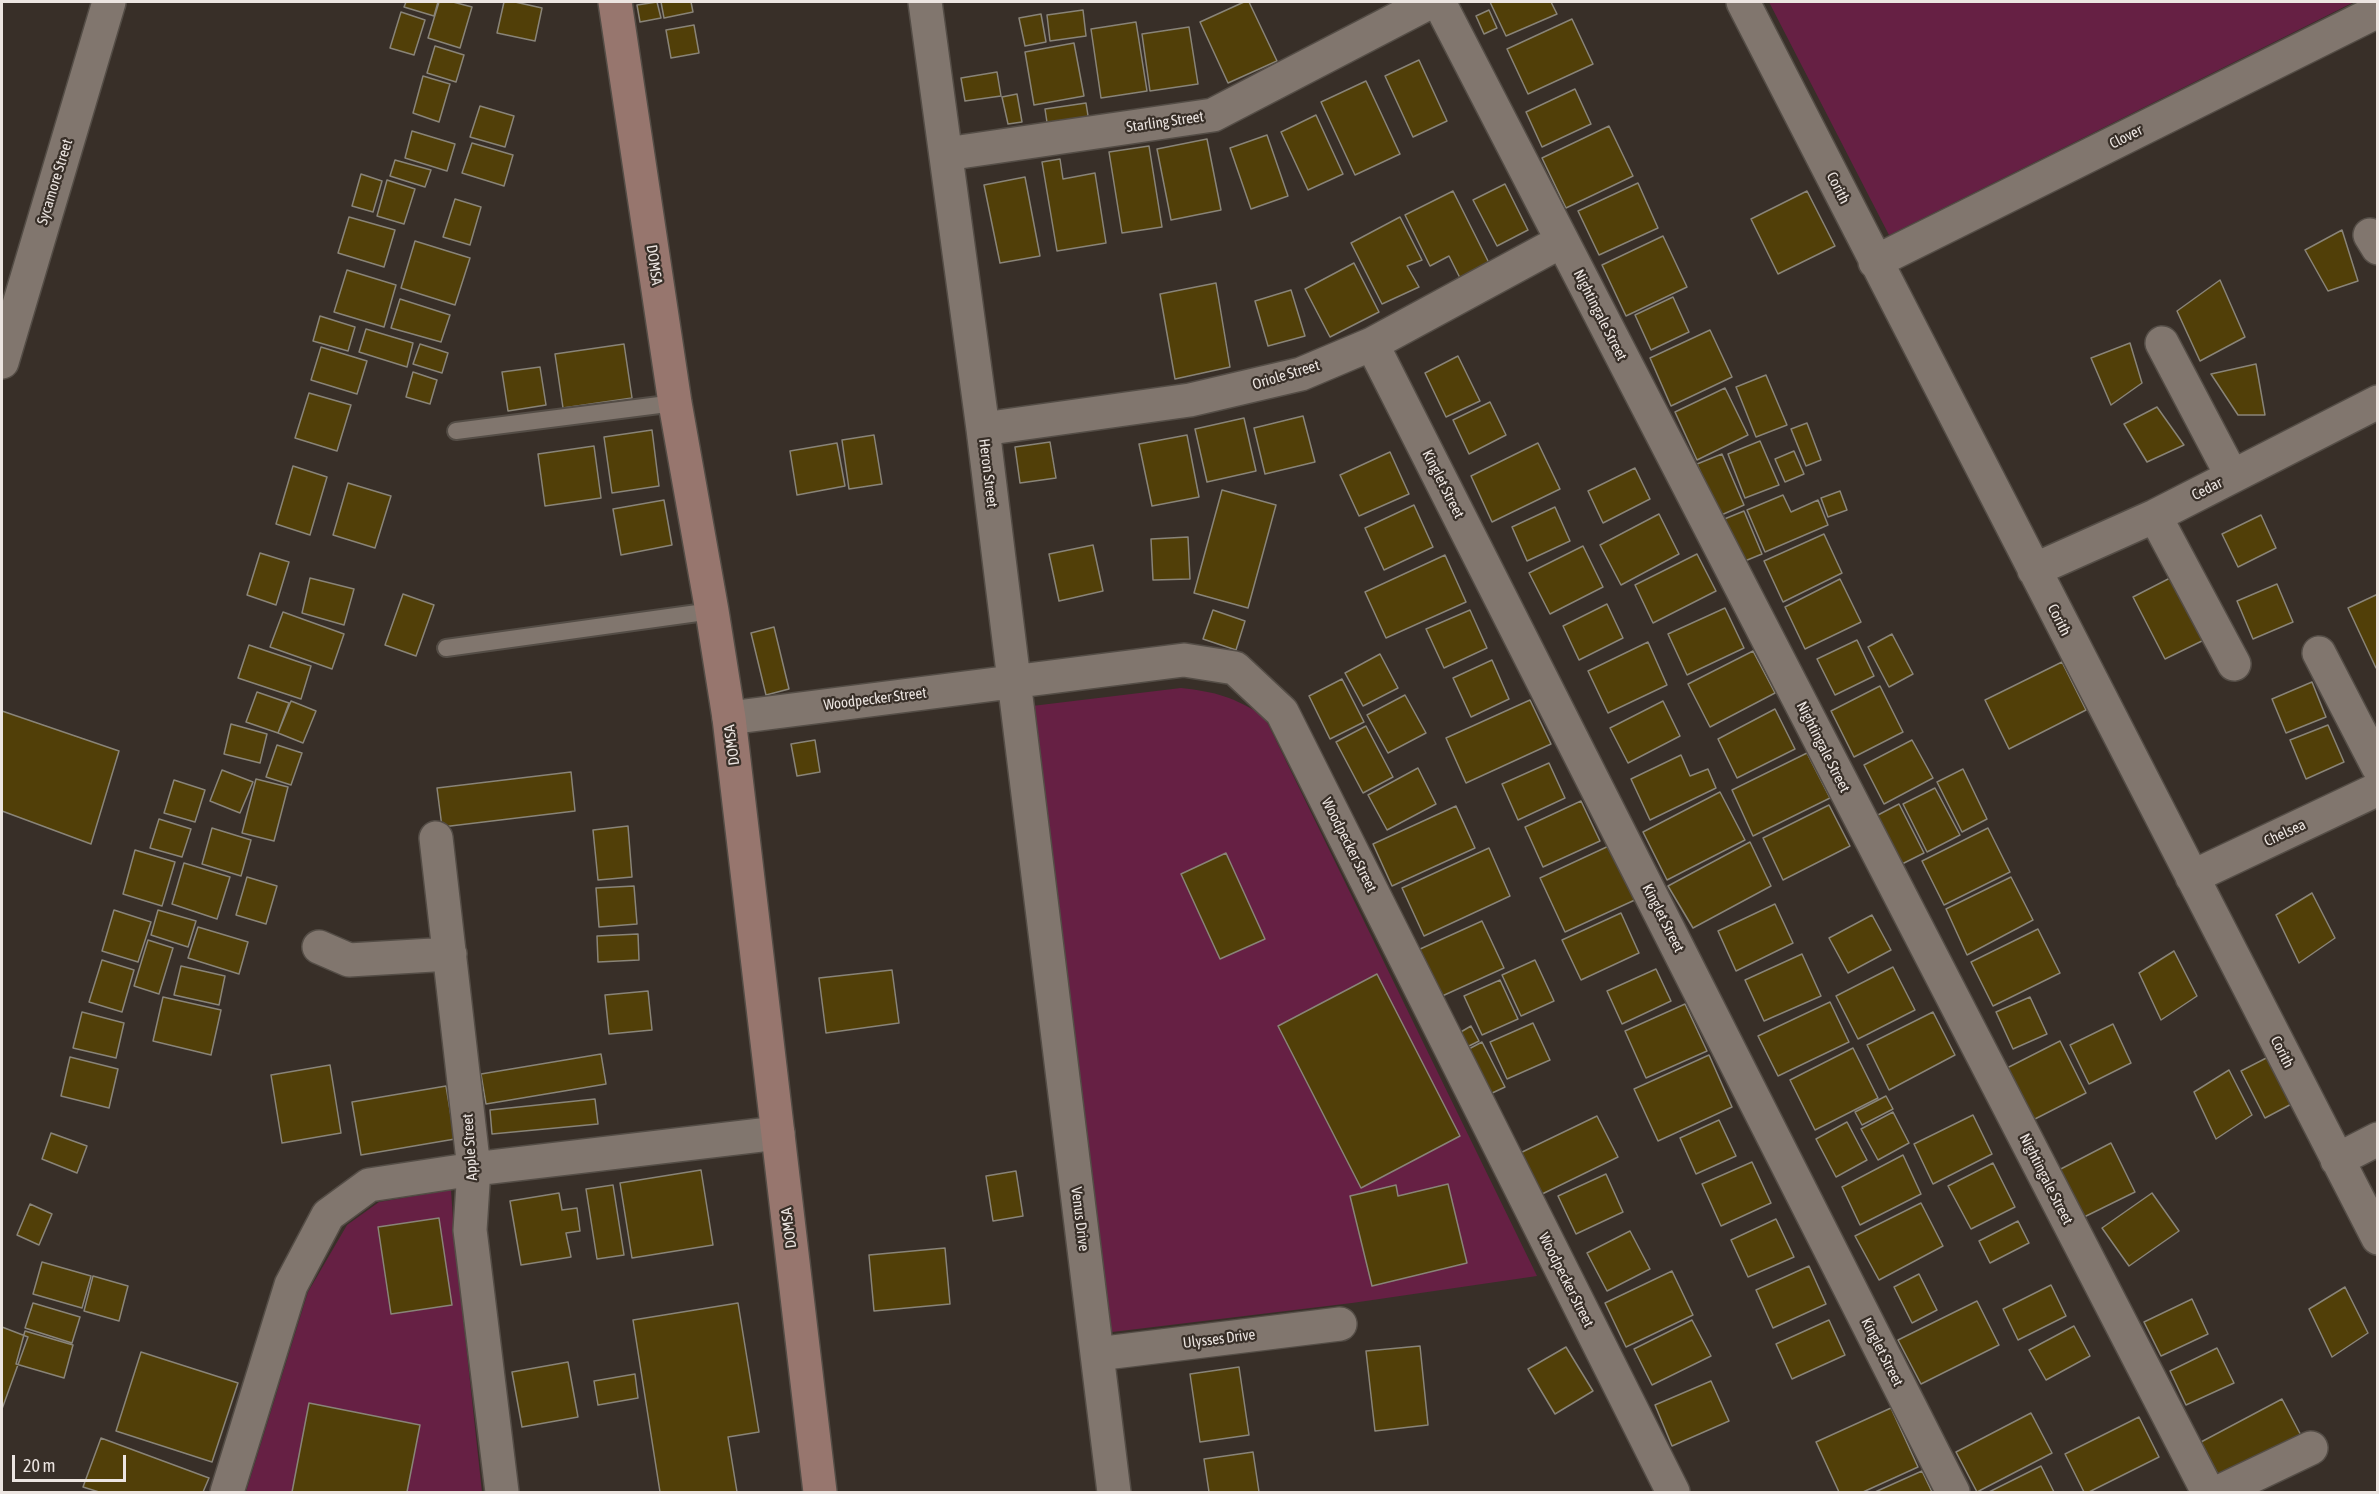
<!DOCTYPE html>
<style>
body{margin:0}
#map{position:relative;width:2379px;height:1494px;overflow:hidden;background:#382f28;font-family:"Asap Condensed",sans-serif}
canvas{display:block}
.frame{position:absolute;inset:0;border:3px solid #ece5e1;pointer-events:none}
.scale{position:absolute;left:12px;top:1455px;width:114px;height:27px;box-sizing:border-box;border:3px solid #ece5e1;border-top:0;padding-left:8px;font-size:18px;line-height:21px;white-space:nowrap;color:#ece5e1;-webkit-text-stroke:4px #382f28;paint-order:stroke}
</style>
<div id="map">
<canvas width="2379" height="1494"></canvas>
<div class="frame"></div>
<div class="scale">20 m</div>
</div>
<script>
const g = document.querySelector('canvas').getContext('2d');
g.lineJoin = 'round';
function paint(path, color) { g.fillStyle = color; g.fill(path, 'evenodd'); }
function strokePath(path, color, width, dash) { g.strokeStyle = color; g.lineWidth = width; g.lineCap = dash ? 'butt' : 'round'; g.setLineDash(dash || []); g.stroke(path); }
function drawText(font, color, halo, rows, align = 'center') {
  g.font = font + ' "Asap Condensed",sans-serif'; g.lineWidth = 4.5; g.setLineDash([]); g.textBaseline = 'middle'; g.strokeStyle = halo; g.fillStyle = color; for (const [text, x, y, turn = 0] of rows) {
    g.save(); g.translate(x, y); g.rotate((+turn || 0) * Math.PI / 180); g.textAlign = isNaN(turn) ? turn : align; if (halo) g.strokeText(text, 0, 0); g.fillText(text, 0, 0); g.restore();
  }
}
paint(new Path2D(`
 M1769 2H2354L1889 235Z
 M1181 688C1217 692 1233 697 1264 716L1537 1276 1352 1303 1104 1333 1032 706Z
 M451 1190 454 1234 482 1492H246L308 1292 347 1225 379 1202Z`), '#662044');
const building = new Path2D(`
 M406 2H438L434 16 404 7Z
 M439 2H453L472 7 460 48 428 38Z
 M504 2H515L542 8 535 41 497 33Z
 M657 2 661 18 640 22 637 5Z
 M661 2H691L693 12 664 18Z
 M1244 2H1249L1277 61 1228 83 1200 22Z
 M1490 2H1551L1557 14 1506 36Z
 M1083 10 1086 36 1050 41 1047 15Z
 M1489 10 1497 28 1484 34 1476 16Z
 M401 12 425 20 414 55 390 48Z
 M1041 14 1046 42 1025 46 1019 18Z
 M1572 19 1593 64 1528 94 1507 49Z
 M1136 22 1147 91 1101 98 1091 29Z
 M694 25 699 53 671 58 666 30Z
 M1189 27 1198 84 1150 91 1142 34Z
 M1074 43 1084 96 1034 105 1025 52Z
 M435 46 464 55 456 82 427 73Z
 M1419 60 1447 121 1413 137 1385 76Z
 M997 72 1001 96 965 101 961 78Z
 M423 76 450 84 439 122 413 113Z
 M1366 81 1400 154 1355 175 1321 102Z
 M1575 89 1591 124 1542 147 1526 112Z
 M1017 94 1022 122 1008 124 1002 97Z
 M1086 103 1089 122 1048 129 1045 109Z
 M480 106 514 116 505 147 470 137Z
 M1316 115 1343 174 1308 190 1281 132Z
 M1609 126 1633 176 1566 208 1542 158Z
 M412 131 455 144 447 171 405 158Z
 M1267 135 1288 196 1251 209 1230 148Z
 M1207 139 1221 210 1171 220 1157 149Z
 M472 143 513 155 504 186 462 173Z
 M1149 146 1162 227 1122 233 1109 152Z
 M1060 159 1063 179 1095 173 1106 243 1057 251 1042 162Z
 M395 160 431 170 425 187 390 176Z
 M361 174 382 181 373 212 352 206Z
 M1025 177 1040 256 1000 263 984 185Z
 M387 180 415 189 404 224 377 216Z
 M1638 183 1658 228 1599 255 1578 211Z
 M1505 184 1528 230 1497 246 1473 200Z
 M1453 191 1492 269 1463 284 1449 256 1430 266 1405 215Z
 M1807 191 1835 246 1778 274 1751 219Z
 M455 199 481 207 470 245 443 237Z
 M349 217 395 230 384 267 338 253Z
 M1400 217 1422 260 1407 266 1419 287 1382 304 1351 243Z
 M2342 230 2358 281 2328 291 2305 250Z
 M1663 236 1687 287 1626 316 1602 265Z
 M415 241 470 258 455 305 401 288Z
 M1354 263 1379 312 1330 337 1305 289Z
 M347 270 396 285 384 327 334 312Z
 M2220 280 2245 337 2200 361 2177 311Z
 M1216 283 1230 367 1175 379 1160 294Z
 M1291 290 1305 336 1268 346 1255 301Z
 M1673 297 1689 332 1651 350 1635 315Z
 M400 299 450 315 441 342 391 328Z
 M320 316 355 327 348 351 313 341Z
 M366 329 413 343 407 367 359 352Z
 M1710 330 1732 377 1671 406 1650 358Z
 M2130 343 2142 383 2111 405 2091 358Z
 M420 344 448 353 442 373 413 364Z
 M624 344 632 398 563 408 555 354Z
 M321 347 367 361 357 394 311 380Z
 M1458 356 1480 401 1446 417 1425 373Z
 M2256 364 2265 415H2238L2211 374Z
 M540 367 546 405 508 411 502 372Z
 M413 372 437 380 430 404 406 397Z
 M1766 375 1787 425 1756 437 1736 387Z
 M1725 388 1748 435 1697 460 1675 412Z
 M309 393 351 405 337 451 295 438Z
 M1490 402 1506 435 1469 454 1453 420Z
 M2157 407 2184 445 2147 462 2124 424Z
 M1303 416 1315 462 1265 474 1254 428Z
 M1244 418 1256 471 1207 482 1195 429Z
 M1807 423 1821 460 1806 466 1791 429Z
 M652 430 659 486 612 493 604 437Z
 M874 435 882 484 849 489 842 440Z
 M1187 435 1199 497 1152 506 1139 444Z
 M1760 441 1779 485 1745 498 1728 454Z
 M1050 442 1056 478 1020 483 1015 447Z
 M837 443 845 486 797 495 790 451Z
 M1538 443 1560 489 1492 522 1471 476Z
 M594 446 601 498 545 506 538 454Z
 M1794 451 1804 474 1785 482 1775 459Z
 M1390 452 1409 494 1359 516 1340 475Z
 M1722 454 1744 505 1719 516 1697 464Z
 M293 466 327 477 310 535 276 524Z
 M1635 468 1650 499 1603 523 1588 491Z
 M348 483 391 496 375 548 333 535Z
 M1222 490 1276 505 1248 608 1194 593Z
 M1840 491 1847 510 1828 517 1821 498Z
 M1783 495 1791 512 1818 500 1828 525 1765 552 1747 510Z
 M664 500 672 545 621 555 613 509Z
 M1414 505 1433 547 1384 570 1365 528Z
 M1555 507 1570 541 1527 561 1512 527Z
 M1744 511 1762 554 1740 563 1722 520Z
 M1659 514 1679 554 1621 585 1600 545Z
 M2261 515 2276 548 2238 567 2222 534Z
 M1824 534 1842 573 1783 602 1764 561Z
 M1188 537 1190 579 1153 580 1151 539Z
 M1093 545 1103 591 1059 601 1049 554Z
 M1583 546 1603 587 1550 614 1529 573Z
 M260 553 289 562 276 605 247 595Z
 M1697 554 1716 591 1653 623 1635 585Z
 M1445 555 1466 602 1386 638 1365 592Z
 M2174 576 2206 639 2165 659 2133 597Z
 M310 578 354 589 344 625 302 613Z
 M1840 579 1861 622 1805 649 1785 607Z
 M2277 584 2293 622 2253 639 2237 601Z
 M403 594 434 605 416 656 385 645Z
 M2378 594V668H2376L2348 608Z
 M1607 604 1623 638 1579 660 1563 626Z
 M1725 608 1744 648 1687 675 1668 634Z
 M1213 610 1245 621 1236 650 1203 639Z
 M1470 610 1487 648 1444 668 1426 629Z
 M283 612 344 634 332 669 270 647Z
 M774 627 789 689 766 695 751 633Z
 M1892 634 1913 674 1889 687 1868 647Z
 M1857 640 1874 676 1835 695 1817 659Z
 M1648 642 1667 685 1608 713 1588 671Z
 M249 645 311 666 301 699 238 678Z
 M1753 651 1775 693 1710 727 1688 684Z
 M1380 654 1398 688 1363 706 1345 673Z
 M1492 660 1509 699 1471 717 1453 678Z
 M2062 662 2086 710 2009 749 1985 700Z
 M1342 679 1364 722 1330 739 1309 696Z
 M2312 682 2326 717 2286 733 2272 699Z
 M1880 686 1903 732 1854 757 1831 711Z
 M257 692 289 703 278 733 246 722Z
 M1405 695 1426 733 1388 753 1367 715Z
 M1530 700 1551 744 1466 783 1446 738Z
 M291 701 316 711 303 743 278 733Z
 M1663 701 1680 736 1628 763 1610 728Z
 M1775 709 1795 749 1737 778 1718 739Z
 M2 711 119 751 91 844 2 811Z
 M231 724 267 734 260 763 224 754Z
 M2328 725 2344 762 2306 779 2290 740Z
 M1366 726 1393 777 1363 793 1336 742Z
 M815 740 820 772 797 776 791 744Z
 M1912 740 1933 778 1884 804 1864 765Z
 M277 745 302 753 291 785 266 777Z
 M1807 753 1830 798 1753 836 1732 790Z
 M1681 755 1690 776 1708 769 1716 788 1650 820 1631 779Z
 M1549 763 1565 798 1518 820 1502 784Z
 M1418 768 1436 804 1387 830 1368 795Z
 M1963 769 1987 819 1962 832 1937 782Z
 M222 770 253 782 240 813 210 801Z
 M571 772 575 811 442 827 437 788Z
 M256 779 288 787 274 841 242 833Z
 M174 780 205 790 195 822 164 813Z
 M1935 788 1960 835 1927 852 1903 804Z
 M1720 792 1745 840 1667 880 1643 832Z
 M1581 801 1600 841 1543 867 1525 827Z
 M1899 804 1924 853 1900 865 1876 816Z
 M1829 805 1850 846 1783 880 1763 838Z
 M1456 806 1475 848 1392 886 1373 844Z
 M159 819 191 829 182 857 150 848Z
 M628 826 632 877 598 880 593 830Z
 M212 828 251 840 241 876 202 864Z
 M1988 828 2010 872 1944 905 1922 861Z
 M1750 842 1771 886 1693 928 1668 886Z
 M1613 844 1637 899 1565 932 1540 878Z
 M1489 848 1510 896 1424 936 1402 888Z
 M135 850 175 862 162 906 123 894Z
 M1226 853 1265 939 1220 959 1181 874Z
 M184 863 230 877 217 919 172 904Z
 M247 877 277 886 266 924 236 915Z
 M2011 877 2033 920 1967 955 1946 909Z
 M634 886 637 924 599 927 596 888Z
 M2312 893 2335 938 2299 963 2276 915Z
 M1775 904 1793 943 1736 971 1718 931Z
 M114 910 151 922 138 962 102 951Z
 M158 910 196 921 188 947 151 935Z
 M1621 913 1639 953 1581 980 1562 940Z
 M1872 915 1891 950 1848 973 1829 938Z
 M1482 921 1504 968 1440 997 1418 950Z
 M198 927 248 942 239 974 188 958Z
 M2038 929 2060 973 1993 1006 1971 962Z
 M638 934 639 960 598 962 597 936Z
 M148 940 173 948 159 994 134 986Z
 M2174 951 2197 996 2161 1020 2139 973Z
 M1802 954 1821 996 1764 1021 1745 980Z
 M102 960 134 970 122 1012 89 1002Z
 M1535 960 1554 1001 1521 1016 1502 975Z
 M181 966 225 976 219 1005 174 995Z
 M1893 967 1915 1010 1858 1039 1836 996Z
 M1656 969 1671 1001 1622 1024 1607 991Z
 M892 970 899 1023 826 1033 819 978Z
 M1377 974 1460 1136 1361 1188 1278 1026Z
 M1500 980 1518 1019 1482 1035 1464 996Z
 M648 991 652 1030 609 1034 605 995Z
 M163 997 221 1010 211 1055 153 1041Z
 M2030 997 2047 1034 2013 1049 1996 1012Z
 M1830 1002 1849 1042 1778 1076 1758 1036Z
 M1685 1004 1707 1051 1646 1078 1625 1031Z
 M82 1012 124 1023 116 1058 73 1048Z
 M1933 1012 1955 1055 1889 1090 1867 1045Z
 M1533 1023 1550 1060 1507 1079 1490 1042Z
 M2113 1024 2131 1063 2089 1084 2070 1045Z
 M1471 1026 1479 1041 1461 1050 1454 1036Z
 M2060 1041 2086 1093 2033 1120 2007 1068Z
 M1482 1042 1505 1087 1488 1095 1465 1051Z
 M1853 1048 1878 1098 1815 1130 1790 1080Z
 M2276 1053 2301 1099 2265 1118 2241 1071Z
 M601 1054 606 1084 486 1104 481 1074Z
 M1709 1055 1732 1107 1658 1141 1634 1089Z
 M70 1057 118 1069 109 1108 61 1096Z
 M330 1065 341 1133 282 1143 271 1075Z
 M2229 1070 2252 1115 2216 1139 2194 1092Z
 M446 1086 455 1139 361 1155 352 1102Z
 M1886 1096 1893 1109 1862 1125 1855 1112Z
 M595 1099 598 1124 492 1134 490 1110Z
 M1893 1112 1909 1143 1878 1160 1861 1129Z
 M1973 1115 1992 1154 1933 1184 1914 1144Z
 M1597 1116 1618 1157 1536 1197 1516 1155Z
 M1719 1120 1736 1156 1696 1174 1680 1138Z
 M1847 1122 1867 1160 1836 1177 1816 1139Z
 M51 1133 87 1146 77 1173 42 1159Z
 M2111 1143 2135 1192 2078 1220 2055 1172Z
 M1903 1155 1921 1194 1860 1225 1842 1187Z
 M1752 1162 1771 1203 1721 1226 1702 1184Z
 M1993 1163 2015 1207 1971 1229 1948 1186Z
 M701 1170 713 1245 632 1258 620 1183Z
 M1016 1171 1023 1216 993 1221 986 1176Z
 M1606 1174 1623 1212 1576 1234 1558 1196Z
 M1448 1184 1467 1263 1372 1286 1350 1196 1396 1185 1398 1196Z
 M613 1185 624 1255 597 1259 586 1189Z
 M559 1193 562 1210 577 1208 580 1231 566 1233 571 1257 521 1265 510 1201Z
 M2152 1193 2179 1231 2129 1266 2102 1228Z
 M1921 1203 1943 1246 1879 1280 1855 1236Z
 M30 1204 52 1214 39 1245 17 1235Z
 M439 1218 452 1305 391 1314 378 1227Z
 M1776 1219 1794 1257 1748 1277 1731 1240Z
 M2018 1221 2029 1243 1990 1263 1979 1241Z
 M1630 1231 1650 1269 1607 1291 1587 1253Z
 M945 1248 950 1304 874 1311 869 1255Z
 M42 1262 91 1276 82 1308 33 1294Z
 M1809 1266 1826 1304 1773 1328 1756 1290Z
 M1672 1271 1693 1315 1626 1347 1605 1303Z
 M1919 1274 1937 1310 1912 1323 1894 1287Z
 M93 1276 128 1286 119 1321 84 1311Z
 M2051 1285 2066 1316 2018 1340 2003 1309Z
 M2345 1287 2368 1333 2332 1357 2309 1309Z
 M2192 1299 2208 1334 2161 1356 2144 1322Z
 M1977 1301 1999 1345 1921 1384 1898 1340Z
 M33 1303 80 1317 72 1343 25 1328Z
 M738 1303 759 1432 728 1437 737 1492H660L633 1320Z
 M1692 1320 1711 1356 1652 1385 1634 1349Z
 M1829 1320 1845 1355 1792 1379 1776 1344Z
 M2074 1326 2090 1356 2046 1380 2029 1350Z
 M2 1327 28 1337 2 1409Z
 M25 1331 73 1345 64 1378 16 1364Z
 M1420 1346 1428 1425 1375 1431 1366 1351Z
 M1566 1347 1593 1391 1555 1414 1528 1369Z
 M2217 1348 2234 1383 2186 1405 2170 1371Z
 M141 1352 238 1383 212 1462 116 1431Z
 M568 1362 578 1417 522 1427 512 1372Z
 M1239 1367 1249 1435 1200 1442 1190 1374Z
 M635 1374 638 1398 598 1405 594 1381Z
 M1711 1381 1729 1421 1672 1446 1655 1405Z
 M2282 1399 2305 1443 2224 1486 2201 1442Z
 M309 1403 420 1425 407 1492H292Z
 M1891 1408 1918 1467 1863 1492H1839L1816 1442Z
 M2031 1413 2052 1453 1977 1492 1956 1452Z
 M2139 1417 2159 1457 2089 1492H2084L2065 1454Z
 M101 1438 209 1478 203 1492H99L83 1487Z
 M1253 1452 1259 1492H1209L1204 1459Z
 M2041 1466 2054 1492H1989Z
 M1922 1471 1932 1492H1875Z`);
paint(building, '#513f08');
strokePath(building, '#898478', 1.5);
const lane = new Path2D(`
 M456 431 675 403
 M446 648 712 611`);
const street = new Path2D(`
 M925 2 983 429 1114 1492
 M1439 2 2208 1492
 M1743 2 2378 1238
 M946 154 1213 115 1430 2
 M2370 235 2378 248
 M1875 262 2378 11
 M2162 343 2232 476
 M1372 344 1953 1492
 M2 362 109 2
 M983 429 1190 400 1301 374 1372 344 1562 241
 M2155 516 2234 664
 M2034 570 2155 516 2378 402
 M2319 653 2378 767
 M729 718 1184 660 1235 668 1282 712 1673 1492
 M436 838 474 1169 470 1230 502 1492
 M2192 877 2378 789
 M319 947 349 960 450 954
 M2337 1160 2378 1139
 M1097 1354 1340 1324
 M227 1492 291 1285 328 1215 369 1185 474 1169 778 1133
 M2219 1492 2311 1448`);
const secondary = new Path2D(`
 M615 2 675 403 712 611 729 718 820 1492`);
strokePath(lane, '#544d46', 20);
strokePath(street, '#544d46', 36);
strokePath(secondary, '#544d46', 36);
strokePath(lane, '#81766e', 16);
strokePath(street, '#81766e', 33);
strokePath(secondary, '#97766e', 33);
drawText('15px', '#ece5e1', '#382f28', [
 ["Starling Street",1165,122,-8],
 ["Clover",2126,137,-27],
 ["Sycamore Street",55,182,-73],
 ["Corith",1838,188,63],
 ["DOMSA",654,265,82],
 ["Nightingale Street",1600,315,63],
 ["Oriole Street",1286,375,-17],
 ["Heron Street",988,473,83],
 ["Kinglet Street",1443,484,63],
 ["Cedar",2207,489,-27],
 ["Corith",2059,620,63],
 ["Woodpecker Street",875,699,-7],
 ["DOMSA",732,745,-97],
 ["Nightingale Street",1823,747,63],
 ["Chelsea",2285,833,-25],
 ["Woodpecker Street",1349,845,63],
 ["Kinglet Street",1663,918,63],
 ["Corith",2282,1052,63],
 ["Apple Street",470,1147,-94],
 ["Nightingale Street",2046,1179,63],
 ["Venus Drive",1080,1219,83],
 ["DOMSA",789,1228,-97],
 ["Woodpecker Street",1566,1280,63],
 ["Ulysses Drive",1219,1339,-7],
 ["Kinglet Street",1882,1352,63]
]);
</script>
